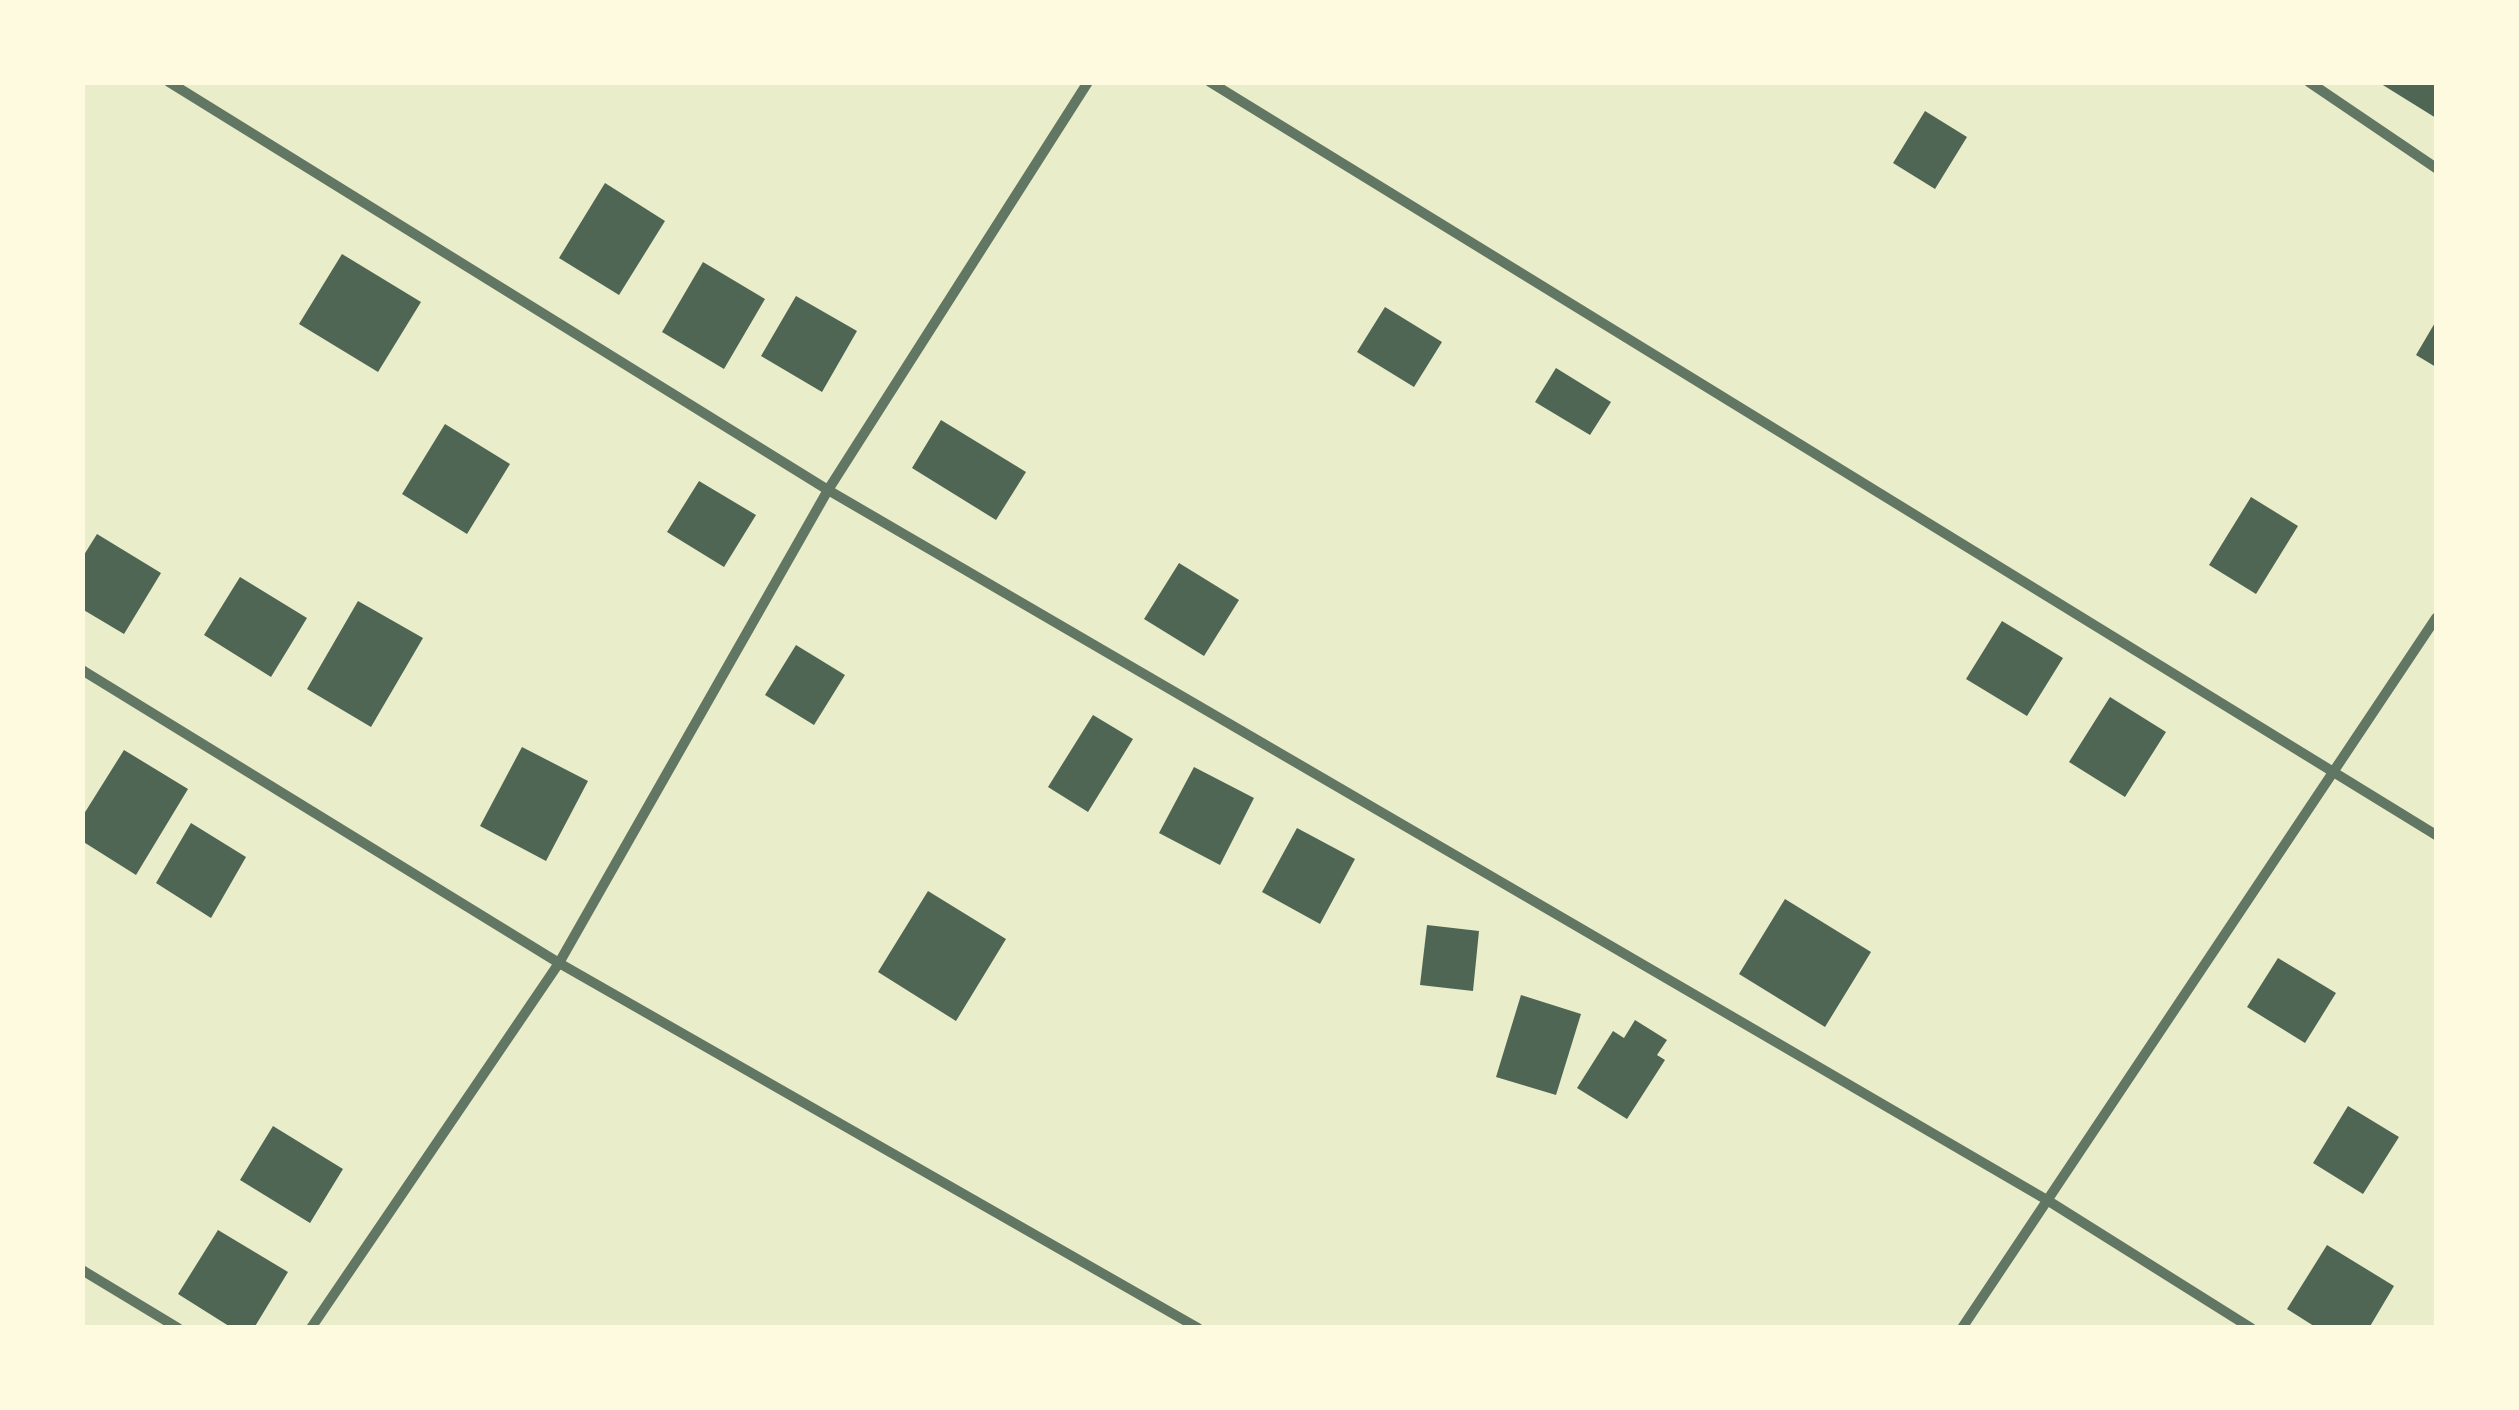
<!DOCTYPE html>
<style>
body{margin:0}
#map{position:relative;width:2519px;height:1410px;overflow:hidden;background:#e9edc9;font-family:"PT Sans Narrow",sans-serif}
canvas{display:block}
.frame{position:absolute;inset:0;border:85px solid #fefae0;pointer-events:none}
</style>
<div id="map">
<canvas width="2519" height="1410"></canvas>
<div class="frame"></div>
</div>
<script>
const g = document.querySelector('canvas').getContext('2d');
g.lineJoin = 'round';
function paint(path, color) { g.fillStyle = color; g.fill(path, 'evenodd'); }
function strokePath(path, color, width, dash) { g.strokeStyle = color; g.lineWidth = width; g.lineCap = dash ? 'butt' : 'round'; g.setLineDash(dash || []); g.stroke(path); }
paint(new Path2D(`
 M2378 82H2436V118Z
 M1925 111 1967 137 1935 189 1893 163Z
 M605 183 665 221 619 295 559 258Z
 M342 254 421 302 378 372 299 324Z
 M703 262 765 299 724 369 662 332Z
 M796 296 857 331 822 392 761 356Z
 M1385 307 1442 342 1414 387 1357 352Z
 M2436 321V367L2416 355Z
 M1556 368 1611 402 1590 435 1535 402Z
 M941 420 1026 472 996 520 912 468Z
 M445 424 510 464 467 534 402 494Z
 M699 481 756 515 724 567 667 532Z
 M2251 497 2298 526 2256 594 2209 565Z
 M97 534 161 573 124 634 82 609V558Z
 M1179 563 1239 600 1204 656 1144 619Z
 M240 577 307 618 271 677 204 635Z
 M358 601 423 638 371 727 307 689Z
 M2002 621 2063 658 2027 716 1966 679Z
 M796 645 845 675 814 725 765 695Z
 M2110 697 2166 732 2125 797 2069 762Z
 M1093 715 1133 739 1088 812 1048 787Z
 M522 747 588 781 546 861 480 826Z
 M124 750 188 789 136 875 82 841V817Z
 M1194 767 1254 798 1220 865 1159 833Z
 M191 823 246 857 211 918 156 883Z
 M1297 828 1355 859 1320 924 1262 892Z
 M928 891 1006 939 956 1021 878 972Z
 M1785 899 1871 952 1825 1027 1739 974Z
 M1427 925 1479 931 1473 991 1420 985Z
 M2278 958 2336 993 2305 1043 2247 1007Z
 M1521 995 1581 1014 1556 1095 1496 1077Z
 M1635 1020 1667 1040 1657 1055 1665 1060 1627 1119 1577 1088 1613 1031 1624 1038Z
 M2348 1106 2399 1137 2363 1194 2313 1163Z
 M273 1126 343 1169 310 1223 240 1180Z
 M218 1230 288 1272 254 1328H232L178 1294Z
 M2327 1245 2394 1286 2369 1328H2317L2287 1309Z`), '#4f6655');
strokePath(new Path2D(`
 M169 82 828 490 2047 1200 2251 1328
 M1210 82 2436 835
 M2309 82 2436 168
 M82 670 559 963 1198 1328
 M82 1270 178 1328
 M311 1328 559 963 828 490 1088 82
 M1962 1328 2436 618`), '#617663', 10);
</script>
